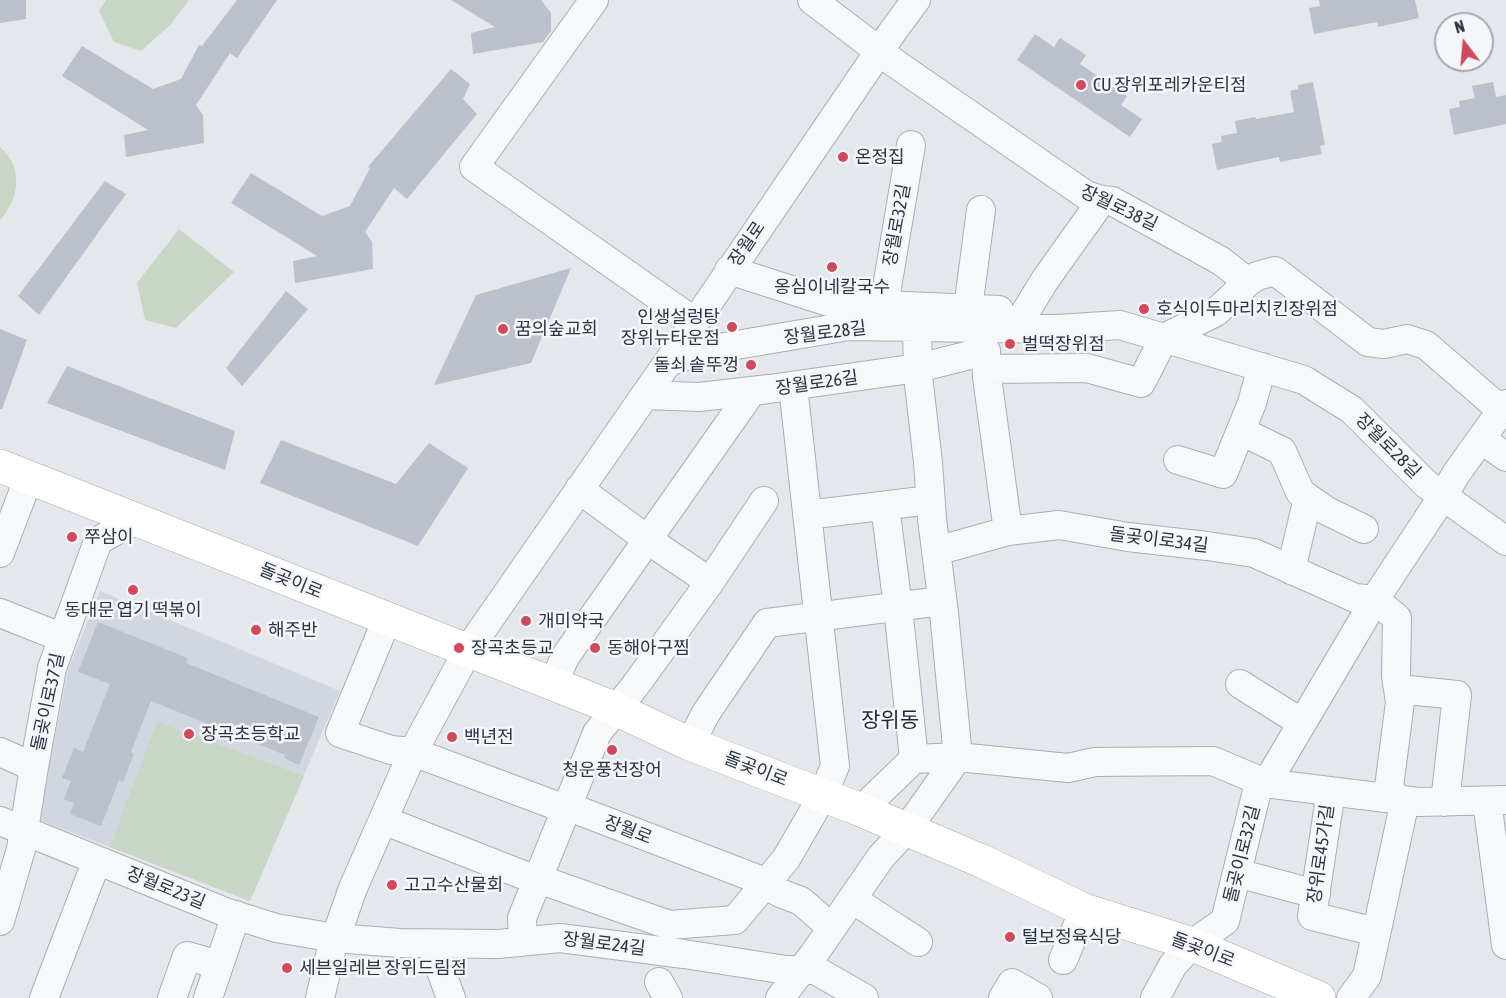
<!DOCTYPE html>
<meta charset="utf-8">
<style>
body{margin:0}
#map{position:relative;width:1506px;height:998px;overflow:hidden;background:#e4e7ec;font-family:"Asap Condensed",sans-serif}
canvas{display:block}
.north{position:absolute;left:1434px;top:12px;width:60px;height:60px;box-sizing:border-box;background:#f4f6f9;border:2px solid #a4a8b1;border-radius:50%;rotate:344deg;font-size:16px;font-weight:700;line-height:24px;text-align:center;color:#2b3445}
.north::after{content:'';display:block;margin:auto;width:21px;height:27px;background:#d1495b;clip-path:polygon(50% 0,100% 100%,50% 72%,0 100%)}
</style>
<div id="map">
<canvas width="1506" height="998"></canvas>
<div class="north">N</div>
</div>
<script>
const g = document.querySelector('canvas').getContext('2d');
g.lineJoin = 'round';
function paint(path, color) { g.fillStyle = color; g.fill(path, 'evenodd'); }
function strokePath(path, color, width, dash) { g.strokeStyle = color; g.lineWidth = width; g.lineCap = dash ? 'butt' : 'round'; g.setLineDash(dash || []); g.stroke(path); }
function drawText(font, color, halo, rows, align = 'center') {
  g.font = font + ' "Asap Condensed","Noto Sans KR",sans-serif'; g.lineWidth = 5; g.setLineDash([]); g.textBaseline = 'middle'; g.strokeStyle = halo; g.fillStyle = color; for (const [text, x, y, turn = 0] of rows) {
    g.save(); g.translate(x, y); g.rotate((+turn || 0) * Math.PI / 180); g.textAlign = isNaN(turn) ? turn : align; if (halo) g.strokeText(text, 0, 0); g.fillText(text, 0, 0); g.restore();
  }
}
paint(new Path2D(`
 M100 591 340 691 250 901 39 820 68 670Z`), '#d2d6de');
paint(new Path2D(`
 M106 0H189L171 24 141 51 114 42 99 11Z
 M0 147C24 167 19 200 0 220Z
 M179 229 234 272 176 328 145 320 137 283Z
 M157 722 304 776 250 901 110 847Z`), '#c9d6c5');
paint(new Path2D(`
 M0 0H26V19L0 23Z
 M237 0H277L237 58 230 53 196 105 203 115 204 143 126 157 124 135 148 130 62 76 82 46 153 89 181 79 199 45 202 46Z
 M451 0H541L551 13V31L543 42 473 54 471 33 495 27Z
 M1319 0H1415L1419 18 1378 27 1377 22 1314 34 1309 8 1320 6Z
 M1035 34 1054 47 1060 38 1086 55 1080 64 1127 96 1121 105 1142 119 1130 137 1017 60Z
 M451 69 470 84 463 99 477 114 407 199 394 188 365 232 372 242 373 269 295 283 293 261 317 256 231 203 251 173 322 216 350 206 370 168 368 167Z
 M1313 82 1325 145 1320 146 1322 154 1280 162 1279 157 1217 170 1212 144 1222 142 1221 136 1237 133 1235 121 1255 117 1256 119 1294 112 1290 91 1298 89V85Z
 M1493 82 1496 97 1506 95V124L1454 135 1449 109 1460 107 1459 101 1475 98 1472 86Z
 M105 181 126 194 39 315 18 296Z
 M571 268 531 363 434 385 476 295Z
 M286 291 308 309 242 386 226 368Z
 M0 329 27 340 2 409H0Z
 M67 366 235 431 225 470 47 403Z
 M281 440 396 484 429 443 468 468 418 546 260 483Z
 M98 622 188 658 186 663 319 717 299 765 284 758 285 755 151 701 131 752 134 754 123 782 119 780 101 826 70 814 74 803 64 799 71 781 62 778 74 748 83 752 110 684 78 672Z`), '#bbc0ca');
const minor = new Path2D(`
 M594 0 474 167 695 322
 M812 0 896 64 1086 195 1102 200 1112 201 1221 261 1248 282
 M729 270 841 306 884 305 999 310
 M884 305 911 145
 M968 308 981 210
 M1026 311 1045 280 1102 200
 M986 351 987 377 1008 531
 M668 362 701 351 849 326 1056 329 1120 325 1304 380 1352 410 1426 484 1506 541
 M987 369 1087 368 1141 383 1164 338 1216 312 1248 282 1257 276 1275 271 1368 342 1384 344 1407 339 1426 345 1501 410
 M645 395 699 397 769 389 918 368 986 351
 M1241 431 1282 451 1300 492 1308 498 1291 570
 M1481 439 1506 457
 M1178 460 1223 474 1252 403 1262 367
 M579 489 648 540 710 582
 M1308 498 1327 511 1364 529
 M807 515 930 500
 M936 551 1008 531 1059 525 1128 537 1207 546 1254 553 1355 598 1375 600 1397 618 1396 676 1400 702 1389 787 1403 810 1367 976 1351 998
 M0 553 29 477
 M0 613 63 638
 M387 619 340 733 391 750 413 752 560 807 577 810 755 878 780 893 801 901 832 928
 M553 684 565 657 752 391
 M1240 684 1302 723
 M1398 689 1457 695 1445 802
 M690 744 706 713 767 623 942 601
 M0 752 34 767
 M914 759 958 757 1068 768 1095 762 1213 761 1265 783 1418 802 1506 800
 M1331 791 1312 916 1376 932
 M1487 801 1506 945
 M861 810 914 759 898 607 885 506
 M383 820 531 878 547 882 669 925 735 920 786 859 823 795 835 766 793 386
 M0 821 225 912 276 928 335 938 400 943 498 944 560 938 684 954 786 970H815L864 998
 M1237 873 1316 894
 M852 899 918 942
 M0 921 21 849 34 767 52 668 98 541 136 519
 M523 941 522 918 597 733 635 686 710 582 764 501
 M431 944 451 998
 M1063 960 1084 910
 M659 982 668 998
 M44 998 97 860
 M172 998 187 956 219 965
 M208 998 236 915
 M320 998 331 951 353 888 413 752 468 650 668 362 893 31 916 0
 M780 998 814 954 881 857 907 829 958 757 944 613 932 519 928 462 918 376 917 327
 M1003 998 1012 983 1038 998
 M1155 998 1173 965 1192 944 1225 921 1257 791 1272 774 1379 593 1443 496 1456 474 1506 404`);
const major = new Path2D(`
 M0 466 609 706 690 744 856 808 984 862 1084 910 1186 942 1319 998`);
strokePath(minor, '#a9aeb7', 30);
strokePath(major, '#a3abb8', 34);
strokePath(minor, '#f7f8fa', 28);
strokePath(major, '#fff', 33);
for (const [x, y, r, color] of [
 [1081,85,6,"#d1495b"],
 [843,157,6,"#d1495b"],
 [832,267,6,"#d1495b"],
 [1144,309,6,"#d1495b"],
 [732,327,6,"#d1495b"],
 [503,329,6,"#d1495b"],
 [1010,344,6,"#d1495b"],
 [751,365,6,"#d1495b"],
 [72,537,6,"#d1495b"],
 [133,590,6,"#d1495b"],
 [526,621,6,"#d1495b"],
 [256,630,6,"#d1495b"],
 [459,648,6,"#d1495b"],
 [595,648,6,"#d1495b"],
 [189,734,6,"#d1495b"],
 [452,737,6,"#d1495b"],
 [612,750,6,"#d1495b"],
 [392,885,6,"#d1495b"],
 [1010,937,6,"#d1495b"],
 [287,968,6,"#d1495b"]
]) { const dot = new Path2D(); dot.arc(x, y, r, 0, 2 * Math.PI); g.fillStyle = color; g.fill(dot); strokePath(dot, '#f4f6f9', 2); }
drawText('18px', '#2b3445', '#f4f6f9', [
 ["CU 장위포레카운티점",1093,85],
 ["온정집",855,157],
 ["옹심이네칼국수",832,287,"center"],
 ["호식이두마리치킨장위점",1156,309],
 ["인생설렁탕",720,317,"right"],
 ["장위뉴타운점",720,338,"right"],
 ["꿈의숲교회",515,329],
 ["벌떡장위점",1022,344],
 ["돌쇠 솥뚜껑",739,365,"right"],
 ["쭈삼이",84,537],
 ["동대문 엽기 떡볶이",133,610,"center"],
 ["개미약국",538,621],
 ["해주반",268,630],
 ["장곡초등교",471,648],
 ["동해아구찜",607,648],
 ["장곡초등학교",201,734],
 ["백년전",464,737],
 ["청운풍천장어",612,770,"center"],
 ["고고수산물회",404,885],
 ["털보정육식당",1022,937],
 ["세븐일레븐 장위드림점",299,968]
], 'left');
drawText('18px', '#2b3445', '#f4f6f9', [
 ["장월로38길",1119,208,25],
 ["장월로32길",897,225,-80],
 ["장월로",747,244,-56],
 ["장월로28길",825,333,-7],
 ["장월로26길",817,383,-8],
 ["장월로28길",1388,446,45],
 ["돌곶이로34길",1159,540,7],
 ["돌곶이로",291,581,22],
 ["돌곶이로37길",48,702,-78],
 ["돌곶이로",756,769,21],
 ["장월로",628,830,21],
 ["돌곶이로32길",1242,854,-76],
 ["장위로45가길",1321,854,-82],
 ["장월로23길",166,888,22],
 ["장월로24길",604,944,7],
 ["돌곶이로",1203,950,21]
]);
drawText('21px', '#1d2536', '#f4f6f9', [
 ["장위동",890,720]
]);
</script>
